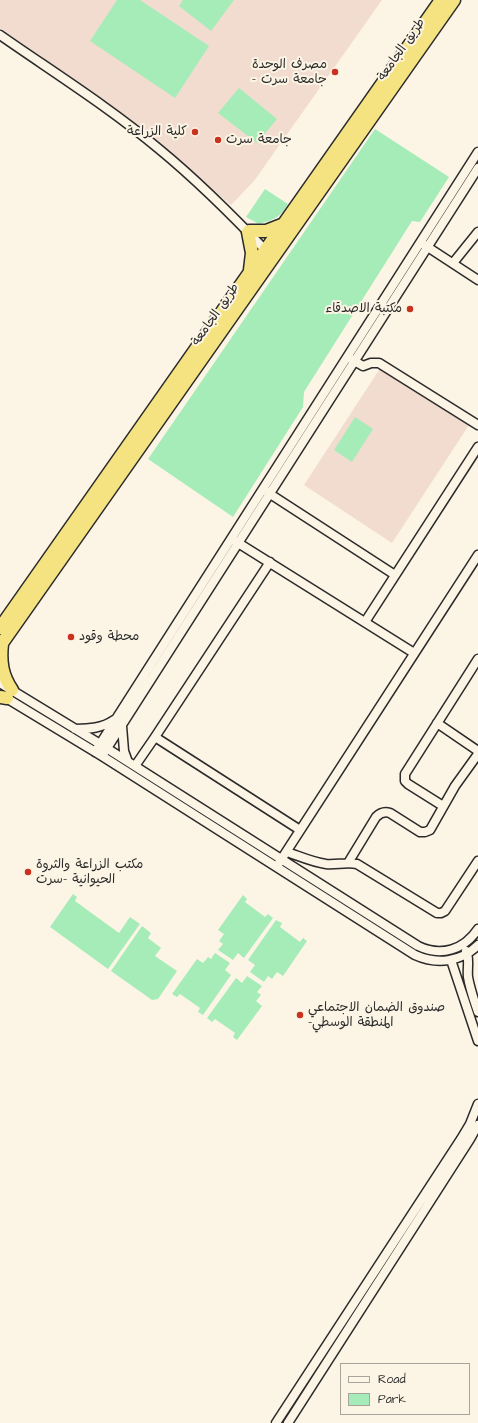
<!DOCTYPE html>
<meta charset="utf-8">
<style>
body{margin:0}
#map{position:relative;width:478px;height:1423px;overflow:hidden;background:#fcf5e5;font-family:"Architects Daughter",sans-serif}
canvas{display:block}
.legend{position:absolute;left:340px;top:1363px;width:130px;height:52px;box-sizing:border-box;background:#fcf5e5;border:1px solid #a8a49b;margin:0;padding:5px 7px;list-style:none;font-size:12px;color:#2b2b2b}
.legend li{display:flex;align-items:center;gap:8px;height:20px}
.legend b{width:20px;border:1px solid #a8a49b}
</style>
<div id="map">
<canvas width="478" height="1423"></canvas>
<ul class="legend">
<li><b style="height:5px;background:#fcf5e5"></b>Road</li>
<li><b style="height:11px;background:#a6ecb8"></b>Park</li>
</ul>
</div>
<script>
const g = document.querySelector('canvas').getContext('2d');
g.lineJoin = 'round';
function paint(path, color) { g.fillStyle = color; g.fill(path, 'evenodd'); }
function strokePath(path, color, width, dash) { g.strokeStyle = color; g.lineWidth = width; g.lineCap = dash ? 'butt' : 'round'; g.setLineDash(dash || []); g.stroke(path); }
function drawText(font, color, halo, rows, align = 'center') {
  g.font = font + ' "Architects Daughter","Playpen Sans Arabic",sans-serif'; g.lineWidth = 4; g.setLineDash([]); g.textBaseline = 'middle'; g.strokeStyle = halo; g.fillStyle = color; for (const [text, x, y, turn = 0] of rows) {
    g.save(); g.translate(x, y); g.rotate((+turn || 0) * Math.PI / 180); g.textAlign = isNaN(turn) ? turn : align; if (halo) g.strokeText(text, 0, 0); g.fillText(text, 0, 0); g.restore();
  }
}
paint(new Path2D(`
 M0 0H382L254 181 231 205 103 99 0 28Z
 M381 367 469 425 392 543 304 485Z`), '#f2dccf');
paint(new Path2D(`
 M117 0H140L209 46 175 98 90 41Z
 M183 0H234L211 31 179 6Z
 M239 88 277 119 257 143 218 113Z
 M375 129 449 177 420 222 412 221 304 392 303 407 233 517 148 459Z
 M265 189 288 204C280 218 273 220 259 224L246 217Z
 M355 417 373 429 352 462 334 450Z
 M73 894 77 897 75 901 119 933 130 917 140 924 108 969 50 927Z
 M243 895 247 899 245 902 265 917 268 914 273 918 244 958 238 953 233 960 218 950 223 944 219 941 224 934 218 930Z
 M276 920 282 923 280 927 300 942 303 938 307 941 283 976 277 972 272 979 268 976 264 982 250 972 255 965 248 960Z
 M142 926 151 933 148 938 161 948 155 956 177 971 158 999 152 1000 111 971Z
 M215 953 230 963 225 970 231 975 203 1015 198 1012 200 1008 180 994 177 997 172 994 197 959 203 963 208 957 211 959Z
 M247 976 262 986 257 992 261 995 256 1001 262 1006 237 1040 233 1037 235 1033 215 1019 212 1022 207 1018 236 978 242 983Z`), '#a6ecb8');
const minor = new Path2D(`
 M0 35C53 72 109 107 159 149 198 181 234 217 269 254
 M423 244 478 280
 M453 263 478 232
 M351 359 363 366 371 363H379L478 425
 M267 492 395 575
 M235 541 414 653
 M365 622 478 447
 M0 683 100 744 418 946C441 957 464 950 478 929
 M3 696 102 756 415 955C437 965 461 962 478 945
 M437 723 478 751
 M122 726 124 751 128 762
 M75 729C90 729 102 728 114 720
 M155 737 300 830
 M95 752 478 152
 M102 756 478 168
 M135 766 155 737 270 562
 M443 806 408 784 405 781V774L478 659
 M287 852C299 856 312 862 326 864 336 865 346 862 357 864L437 913H441L445 911 478 861
 M279 863 478 555
 M348 863 376 817C380 813 384 811 390 813L420 832H425L430 830 455 786 478 754
 M466 951C470 957 467 969 468 977 470 989 474 1000 478 1012
 M451 960 478 1041
 M276 1423 461 1139 470 1124 478 1104
 M288 1423 470 1139 478 1125`);
const highway = new Path2D(`
 M249 231H266L284 224
 M248 232 252 253 250 270
 M0 628 441 0
 M2 644C0 662 2 675 12 690
 M0 646 454 0
 M0 697 7 698`);
strokePath(minor, '#2b2b2b', 11);
strokePath(highway, '#2b2b2b', 15);
strokePath(minor, '#fcf5e5', 8);
strokePath(highway, '#f5e382', 12);
for (const [x, y, r, color] of [
 [335,72,4,"#c8321e"],
 [195,132,4,"#c8321e"],
 [218,140,4,"#c8321e"],
 [410,309,4,"#c8321e"],
 [71,637,4,"#c8321e"],
 [28,872,4,"#c8321e"],
 [300,1015,4,"#c8321e"]
]) { const dot = new Path2D(); dot.arc(x, y, r, 0, 2 * Math.PI); g.fillStyle = color; g.fill(dot); strokePath(dot, '#fcf5e5', 1.5); }
drawText('13px', '#2b2b2b', '#fcf5e5', [
 ["طريق الجامعة",402,50,-55],
 ["طريق الجامعة",216,315,-55]
]);
drawText('13px', '#2b2b2b', '#fcf5e5', [
 ["مصرف الوحدة",327,65,"right"],
 ["- جامعة سرت",327,80,"right"],
 ["كلية الزراعة",187,132,"right"],
 ["جامعة سرت",226,140],
 ["مكتبة الاصدقاء",402,309,"right"],
 ["محطة وقود",79,637],
 ["مكتب الزراعة والثروة",36,865],
 ["الحيوانية -سرت",36,880],
 ["صندوق الضمان الاجتماعي",308,1008],
 ["-المنطقة الوسطي",308,1023]
], 'left');
</script>
